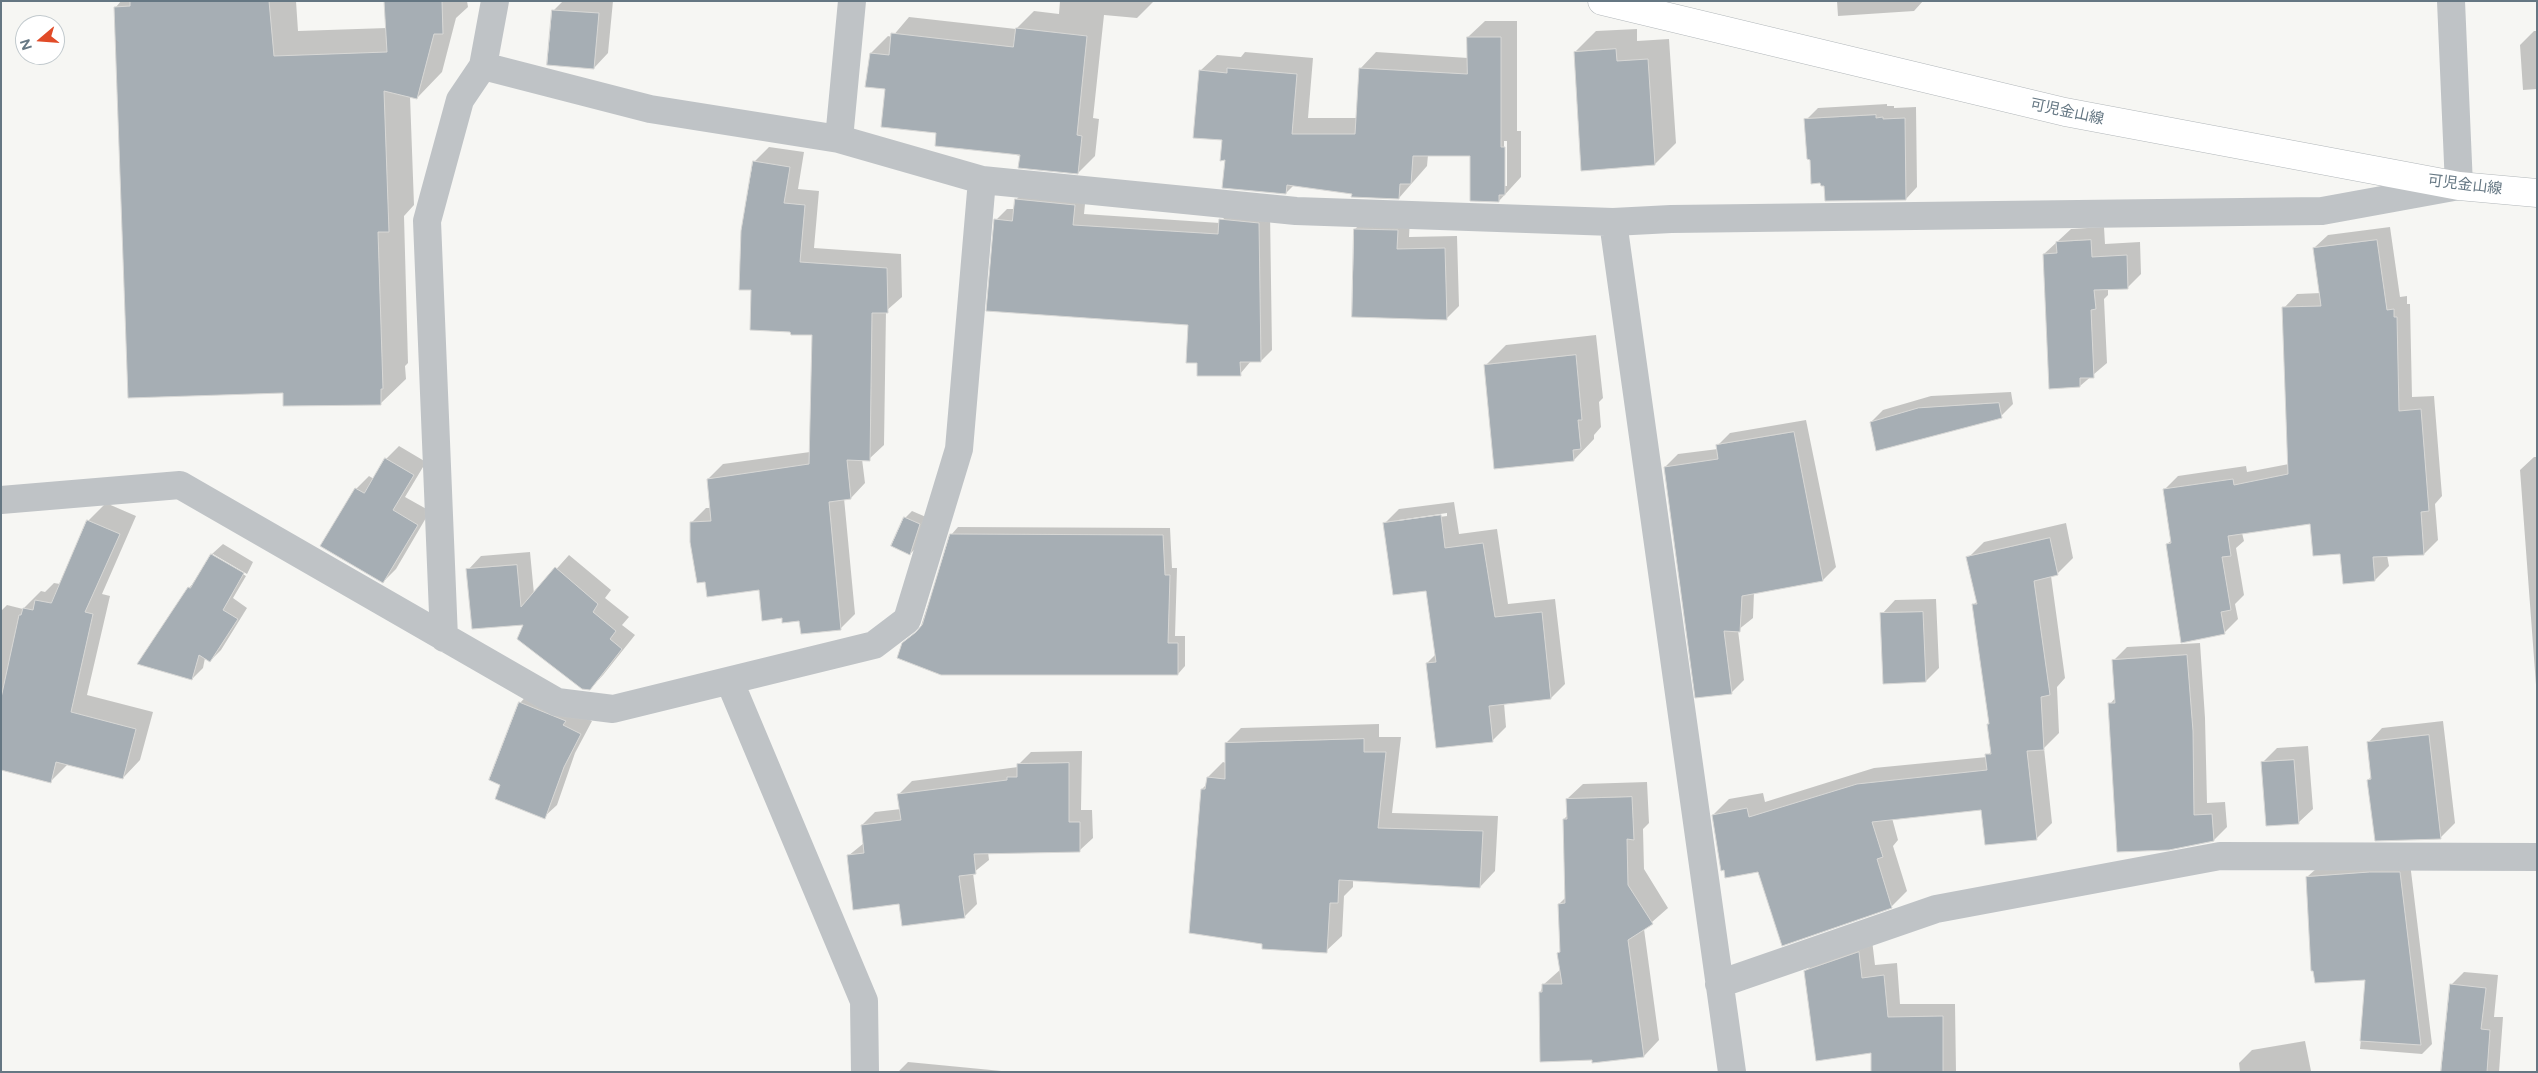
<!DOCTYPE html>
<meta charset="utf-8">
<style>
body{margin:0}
#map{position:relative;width:2538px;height:1073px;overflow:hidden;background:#f6f6f3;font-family:Figtree,sans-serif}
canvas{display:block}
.frame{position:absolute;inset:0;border:2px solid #657783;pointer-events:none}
.north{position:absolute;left:15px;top:15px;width:50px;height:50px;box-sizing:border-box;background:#fff;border:1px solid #c1c9cd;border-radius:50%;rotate:252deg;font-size:14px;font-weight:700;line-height:20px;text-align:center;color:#657783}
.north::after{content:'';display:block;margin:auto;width:18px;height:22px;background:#e14b28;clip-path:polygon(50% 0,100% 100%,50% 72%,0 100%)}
</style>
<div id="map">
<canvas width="2538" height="1073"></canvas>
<div class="frame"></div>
<div class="north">N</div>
</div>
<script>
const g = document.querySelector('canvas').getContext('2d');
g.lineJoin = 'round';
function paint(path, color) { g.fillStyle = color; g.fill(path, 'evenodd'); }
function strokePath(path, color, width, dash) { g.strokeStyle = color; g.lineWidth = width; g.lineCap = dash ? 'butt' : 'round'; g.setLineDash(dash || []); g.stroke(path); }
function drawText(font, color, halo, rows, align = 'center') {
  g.font = font + ' Figtree,"Noto Sans JP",sans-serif'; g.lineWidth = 5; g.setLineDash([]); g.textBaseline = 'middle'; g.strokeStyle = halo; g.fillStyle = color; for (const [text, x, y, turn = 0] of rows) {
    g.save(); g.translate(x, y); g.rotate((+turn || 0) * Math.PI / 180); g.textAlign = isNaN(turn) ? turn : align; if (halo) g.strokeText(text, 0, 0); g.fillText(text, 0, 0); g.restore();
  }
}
paint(new Path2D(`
 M121 1H296L298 31 387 28 386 1H467L468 7 456 18 442 72 417 98 410 96 414 205 404 216 408 363 405 366 406 379 380 404 284 391 116 7Z
 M563 1H613L608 53 594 68 554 10Z
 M1060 1H1154L1137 18 1104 15 1093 118 1099 119 1095 156 1078 173 938 132 886 88 871 53 888 36 892 37 909 17 1016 29 1034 11 1059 14Z
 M1837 1H1923L1914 11 1838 16Z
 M1485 21H1517V131H1521V177L1499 201 1471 154 1428 155 1427 166 1399 198 1294 185 1286 193 1226 158 1223 139 1200 71 1217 55 1241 57 1245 52 1313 58 1308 118H1357L1360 69 1376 52 1468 58V37ZM1504 141H1507V186H1504Z
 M1637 29V41L1669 39 1676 143 1655 164 1575 52 1596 31Z
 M2534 31H2537V89L2523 90 2520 45Z
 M1887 104V106H1894V108L1916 107 1917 187 1906 199 1825 185 1811 158 1806 120 1818 108Z
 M769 147 804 152 798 189 819 191 814 248 901 254 902 297 886 311 884 445 869 459H862L865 483 851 498H844L855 614 840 629 783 617 760 588 692 522 706 508H711L708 479 723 464 810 452 813 334 754 162Z
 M1027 188 1086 194 1084 214 1220 223 1232 208 1270 212 1272 350 1261 361H1251L1240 374 1198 362 1190 324 996 220 1007 209H1015L1016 200Z
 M1368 217 1410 218 1409 237 1457 236 1459 306 1447 318 1355 229Z
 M2104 227 2105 244 2140 242 2141 274 2128 287 2108 288V295L2104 299 2107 363 2080 386 2044 254 2071 229Z
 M2390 227 2400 297 2407 296V304H2410L2412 397 2434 396 2442 496 2435 504 2438 540 2424 554 2387 555 2389 566 2375 580 2312 523 2242 533 2244 541 2236 548 2244 595 2235 604 2238 619 2224 633 2167 544 2172 540 2164 490 2178 476 2246 466 2247 472 2289 464 2284 308 2297 294 2321 293 2314 248 2328 235Z
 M1596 335 1603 398 1599 402 1601 427 1594 435V439L1574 460 1485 366 1506 345Z
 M2011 392 2013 404 2001 416 1871 422 1883 410 1931 396Z
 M1806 420 1836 567 1823 580 1754 592 1753 618 1738 630 1744 680 1731 693 1665 467 1678 454 1718 449 1717 446 1730 433Z
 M399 446 426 462 405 497 430 511 396 569 383 582 356 489 369 476 374 479 386 459Z
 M2534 457H2537L2536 685 2520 470Z
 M1454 502 1459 534 1497 529 1508 604 1555 599 1565 684 1551 698 1504 703 1506 727 1492 741 1427 663 1436 654 1427 589 1385 523 1399 509ZM1447 513V516L1399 522V520Z
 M106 503 136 516 102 594 110 596 87 695 153 712 140 760 123 778 68 764 51 781 1 738V611L7 605 23 609 41 591 45 592 54 583 60 584 88 521Z
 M912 511 926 517 917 547 910 554 905 518Z
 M2066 523 2073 558 2057 574 2051 576 2065 678 2057 687 2059 733 2044 748 2052 823 2036 839 1982 809 1892 818 1898 840 1893 846 1907 891 1891 907 1759 871 1713 815 1729 799 1763 793 1765 802 1874 768 1987 757 1992 750 1988 725 1990 722 1974 604 1978 601 1968 558 1984 542Z
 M958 527 1170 528 1172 568H1177L1175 636H1185V666L1178 674 920 629 951 535Z
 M223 544 253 562 247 574 213 554V556L246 576 233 598 247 608 221 650 210 661 205 658 203 668 192 679 189 588 197 579 212 554Z
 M530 552 534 594 569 555 611 590 605 598 629 617 622 625 635 635 603 675 590 689 468 570 481 556Z
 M1936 599 1939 668 1926 681 1882 614 1895 600Z
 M2200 643 2205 718 2207 803 2225 802 2227 827 2214 840 2169 848 2110 704 2116 697 2114 660 2127 647Z
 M532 690 592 721 575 753 557 805 544 817 502 784 520 703Z
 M2443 721 2455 823 2441 837 2376 840 2368 780 2372 776 2368 743 2382 728Z
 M1379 724V737H1401L1392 813 1498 816 1495 871 1480 887 1353 880V887L1344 896 1342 936 1326 951 1264 943 1202 789 1207 784 1208 777 1223 762 1226 763V743L1241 728Z
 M2308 746 2313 809 2298 823 2262 763 2277 748Z
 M1082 751 1081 810H1092L1093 838 1080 850 988 852 989 860 973 873 977 904 964 917 900 903 848 856 864 843 862 825 875 812 901 809 899 794 912 781 1018 767V765L1031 752Z
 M1647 782 1649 823 1643 829 1644 869 1668 908 1644 929 1659 1040 1644 1056 1593 1059 1540 993 1543 985 1561 969 1558 953 1561 951 1559 904 1566 897 1564 819 1568 815 1567 799 1583 784Z
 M2410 863 2432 1044 2422 1054 2360 1049 2367 979 2307 877 2317 868Z
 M1872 940 1875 965 1897 963 1900 1004H1955L1956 1072H1872V1052L1806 971 1819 958Z
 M2464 972 2498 975 2494 1017H2503L2499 1072H2442L2451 985Z
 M2305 1041 2311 1071 2335 1072H2240L2239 1063 2252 1050Z
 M908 1062 1012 1072H898Z`), '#0003');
const building = new Path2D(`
 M149 1H269L274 56 387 52 384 1H442L443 34H434L417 99 384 91 389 232H378L383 389H381V405L283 406V393L128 398 114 7 130 6V2Z
 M552 10 599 13 594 69 547 65Z
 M1016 28 1087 36 1077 135 1082 136 1078 174 1018 168 1020 155 935 146 936 133 881 127 885 89 865 87 870 53 889 55 891 33 1013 47Z
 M1467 37H1501V147H1505V195H1499V202L1470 201V156H1413L1411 184H1400L1399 199 1351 197 1352 194 1287 185 1286 194 1222 188 1225 160 1220 161 1222 140 1193 138 1199 70 1227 73V68L1297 74 1292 134H1355L1359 68 1467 74Z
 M1616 49 1617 61 1648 59 1655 165 1581 171 1574 52Z
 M1876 115V118L1883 117V119L1905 118 1906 200 1825 201 1824 186H1821L1820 183 1811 184 1810 160 1807 159 1804 119Z
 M753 161 790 167 784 203 805 205 800 262 887 268 888 313H872L870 461 847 460 851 499 829 502 841 630 801 634 799 621 782 623V618L762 621 759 590 707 597 705 582 697 583 690 542V522L711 521 707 479 809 464 812 335H791L790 332 750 330 751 290H739L741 231Z
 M1015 199 1075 205 1073 225 1218 234 1219 219 1259 223 1261 362H1240L1241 376H1197V363H1186L1188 325 986 311 994 219 1012 221Z
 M1354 229 1398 230 1397 249 1445 248 1447 320 1352 317Z
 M2091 240 2092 257 2127 255 2128 289 2094 290 2096 309 2091 310 2094 378H2080V387L2049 389 2043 254 2057 253 2056 242Z
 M2377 240 2387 310 2394 309V317H2397L2399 411 2421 409 2429 511 2421 512 2424 555 2373 557 2375 581 2343 584 2340 554 2313 556 2310 524 2228 536 2231 556 2222 557 2231 610 2221 612 2225 634 2181 643 2166 544 2171 543 2163 489 2233 479 2234 485 2288 474 2282 307 2321 306 2313 248Z
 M1576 355 1582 420H1578L1581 449 1573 450 1574 461 1494 469 1484 365Z
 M1999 403 2002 418 1876 451 1870 422 1918 408Z
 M1794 432 1823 581 1742 596 1740 632 1724 631 1732 694 1695 698 1664 467 1718 459 1716 445Z
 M385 458 414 475 393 510 418 525 383 583 320 546 355 488 364 493Z
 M1441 515 1445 548 1483 543 1495 617 1542 612 1551 699 1489 706 1493 742 1436 748 1426 663 1436 662 1426 591 1393 595 1383 523Z
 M904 517 920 524 910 555 891 546Z
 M87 520 120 534 85 612 93 614 71 712 136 729 123 779 56 762 51 783 1 770V698L19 615H21L23 608 33 610 35 600 51 603Z
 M950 534 1163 535 1165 575H1170L1168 643H1178V675H941L897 658 902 643 916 632 922 625Z
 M2050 538 2058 575 2034 581 2050 695 2041 697 2044 750 2027 751 2037 840 1985 845 1981 810 1872 822 1883 857 1877 859 1892 908 1782 946 1758 872 1725 878 1724 870 1721 871 1712 815 1747 808 1749 817 1857 784 1987 770 1985 754H1991L1987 724H1989L1972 604H1977L1966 557Z
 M211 554 244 573 223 610 238 619 210 662 199 655 192 680 137 664 188 587 190 588Z
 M517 565 521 607 555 567 598 604 593 612 616 631 610 639 622 649 590 690 582 689 517 639 523 625 472 629 466 569Z
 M1923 612 1926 682 1883 684 1880 613Z
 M2187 655 2193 731 2194 815 2212 814 2214 841 2169 850 2117 852 2108 703H2115L2112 660Z
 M519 702 566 721 563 725 581 734 564 767 545 819 495 799 500 785 489 780Z
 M2429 735 2441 839 2375 841 2367 780 2371 779 2367 742Z
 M1364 739V752H1386L1378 828 1483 831 1480 888 1339 880 1338 903H1330L1327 953 1262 949V944L1189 933 1201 789H1205L1207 777 1225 779V743Z
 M2294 760 2299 824 2266 826 2261 762Z
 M1069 763V822H1080V852L974 854 976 874 959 876 965 918 902 926 899 904 853 910 847 855 864 853 861 825 901 820 897 794 1007 780V777H1017V764Z
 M1632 797 1634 840 1627 839 1628 885 1653 924 1628 940 1644 1057 1592 1063V1060L1540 1062 1539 992H1542V984H1562L1557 953 1560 952 1558 904 1565 903 1563 819H1567L1566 799Z
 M2370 872H2400L2421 1045 2360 1041 2365 980 2315 983 2313 971H2311L2306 877Z
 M1859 952 1862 978 1884 975 1888 1017 1943 1016V1072H1871V1053L1816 1061 1804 971Z
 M2450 984 2486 988 2481 1029 2490 1030 2487 1072H2441Z`);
paint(building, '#a6aeb4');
strokePath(building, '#d7d7d5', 1);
const major = new Path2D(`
 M1602 1 2065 112 2459 186 2537 193`);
strokePath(major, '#b2b7ba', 29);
strokePath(new Path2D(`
 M483 66 650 109 839 139 982 180 1296 211 1613 222 1671 219 2322 211 2459 186 2451 1
 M839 139 852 1
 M1613 222 1732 1072
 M1 500 180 485 557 702 613 709 874 645 907 620 959 449 982 180
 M444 638 427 221 460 100 483 66 495 1
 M730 682 864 1001 865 1072
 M1719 984 1936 909 2220 856 2537 857`), '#bfc3c6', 28);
strokePath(major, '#fff', 28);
drawText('15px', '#657783', '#fff', [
 ["可児金山線",2067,112,12],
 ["可児金山線",2465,185,7]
]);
</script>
